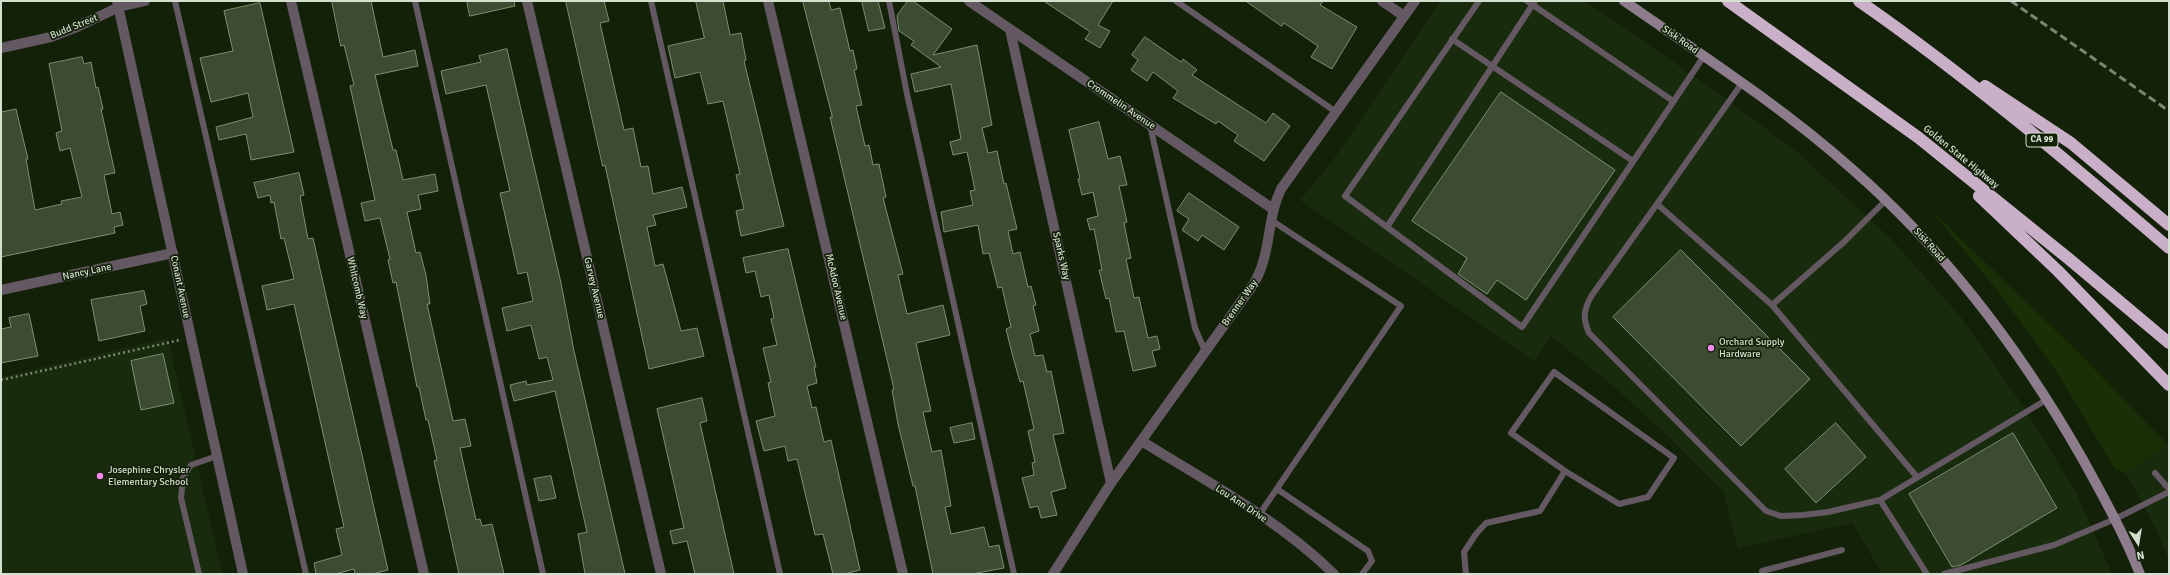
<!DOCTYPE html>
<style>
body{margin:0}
#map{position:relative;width:2170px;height:575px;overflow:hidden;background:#132109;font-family:Signika,sans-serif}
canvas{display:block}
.frame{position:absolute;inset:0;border:2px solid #d5dfcf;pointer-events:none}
.north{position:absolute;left:2118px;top:523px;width:40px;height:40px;-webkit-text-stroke:3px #132109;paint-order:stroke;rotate:168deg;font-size:11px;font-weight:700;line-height:16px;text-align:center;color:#d5dfcf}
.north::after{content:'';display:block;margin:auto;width:14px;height:18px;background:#d5dfcf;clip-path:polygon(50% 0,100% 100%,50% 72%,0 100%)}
</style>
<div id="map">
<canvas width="2170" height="575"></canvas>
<div class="frame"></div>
<div class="north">N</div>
</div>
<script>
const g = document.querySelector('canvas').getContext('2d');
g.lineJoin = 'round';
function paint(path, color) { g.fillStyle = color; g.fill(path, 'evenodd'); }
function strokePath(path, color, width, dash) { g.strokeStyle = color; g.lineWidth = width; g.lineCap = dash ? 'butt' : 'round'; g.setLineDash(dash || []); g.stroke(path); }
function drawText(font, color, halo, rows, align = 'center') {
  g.font = font + ' Signika,sans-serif'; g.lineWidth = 3.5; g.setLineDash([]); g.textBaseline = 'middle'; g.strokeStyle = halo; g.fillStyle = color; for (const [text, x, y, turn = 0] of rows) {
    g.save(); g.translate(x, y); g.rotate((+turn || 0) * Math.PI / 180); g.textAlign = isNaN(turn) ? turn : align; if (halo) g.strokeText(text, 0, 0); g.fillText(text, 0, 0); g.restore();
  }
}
paint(new Path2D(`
 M1440 1H1585L1717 92 1796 151 1891 239 1960 316 2019 400 2075 490 2112 574H1882L1853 523 1738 548 1723 491 1666 434 1610 383 1551 336 1534 361 1300 200 1334 159Z
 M168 338 222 574H1V377Z
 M2168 445 2169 446V561L2157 531 2126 473Z`), '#192b0d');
paint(new Path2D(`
 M1928 207 2078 352 2168 445 2126 473 2115 469 2059 375 1998 291Z`), '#193006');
const building = new Path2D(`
 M332 1H371L383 57 415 50 418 66 375 75 393 150H396L403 180 435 174 438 191 418 195 421 209 407 212 416 253 420 252 426 275 430 304H427L453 421 465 419 471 446 460 448 476 520 480 519 482 526 492 524 504 574H459L434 461 437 460 428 420H426L419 387H417L396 282 393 283 388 260 390 259 380 218 365 221 361 203 375 200 350 86 354 85 344 45 341 46Z
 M467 1H514L515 6 470 16Z
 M566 1H604L609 21 600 23 624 130 633 128 641 167 648 166 653 194 682 187 687 207 653 215 656 225 647 227 655 266 663 264 681 331 697 328 704 356 649 369 605 165 603 166Z
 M696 1H723L730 35 741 33 746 60 744 61 784 226 741 236 736 211 744 209 736 175 740 174 723 101 708 104 700 72 675 78 668 46 704 38Z
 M803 1H829L831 10 840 8 850 51 853 50 857 69 854 70 862 105 856 106 865 146 869 145 873 165 879 164 886 197 883 198 903 274 898 275 907 314 943 305 950 335 916 343 931 411 923 412 932 452 941 450 951 506 945 507 951 534 984 527 989 547 999 545 1004 568 972 574H933L915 486H913L898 424 892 390 894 389 830 117H832Z
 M862 1H878L885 28 869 31Z
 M908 1H913L952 29 933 55 977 45 992 125 982 128 988 153 997 151 1004 184 1006 183 1017 229 1008 231 1013 254 1020 252 1028 287 1031 286 1036 305 1033 306 1039 331 1030 334 1035 356 1043 355 1047 372 1051 371 1064 433 1053 435 1066 488 1051 492 1057 515 1041 518 1038 506 1030 508 1022 478 1034 475 1032 463 1035 462 1028 431 1034 429 1023 381 1020 382 1013 357 1006 329 1011 327 1002 287 998 288 989 253 983 254 978 225 944 232 941 212 973 205 970 191 975 190 967 152 953 155 950 142 961 139 951 84 915 92 911 74 941 67 911 45 914 41 899 31 897 16Z
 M1044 1H1113L1098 25 1110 31 1100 48 1085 39 1090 32Z
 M1246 1H1323L1320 5 1357 27 1332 69 1311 57 1318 46 1284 23 1282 26Z
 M260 3 294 152 251 160 246 134 219 140 216 127 253 117 248 93 211 102 200 58 233 51 224 11Z
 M1145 37 1181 62 1183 59 1197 70 1192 75 1266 123 1273 113 1290 126 1264 161 1234 141 1238 135 1218 121 1216 124 1173 98 1178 91 1153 72 1147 81 1131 70 1138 60 1132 55Z
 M507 49 561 283 574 351 625 574H585L578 534 587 532 555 391 514 401 510 385 526 381 527 385 553 380 547 357 539 359 531 325 507 331 502 308 533 301 527 272 518 274 500 193 510 191 486 85 446 94 441 71 481 62 479 56Z
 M82 57 84 64 91 62 96 88 98 87 103 109H101L115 173 104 175 112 214 120 212 123 225 114 227 115 233 1 257V112L16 109 28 159H26L35 210 62 204 61 201 82 197 70 148 60 151 56 133 62 131 49 64Z
 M1501 92 1615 170 1526 300 1497 280 1487 294 1458 274 1467 258 1412 221Z
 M1099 122 1108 159 1120 156 1127 185 1119 186 1127 222 1124 223 1131 258 1126 259 1134 298 1139 297 1148 338 1157 336 1160 349 1152 351 1156 366 1133 371 1124 331 1116 332 1109 298 1106 299 1099 270H1102L1094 229 1090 230 1087 219 1098 216 1093 192 1082 195 1078 179H1080L1069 130Z
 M299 173 304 195 300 196 308 239 313 238 388 570 372 574H355L354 569 335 574H316L314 563 342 555 336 529 344 527 294 304 267 310 262 286 294 279 284 238 281 239 274 202 271 203 270 195 258 198 254 183Z
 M1189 193 1239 227 1224 250 1202 235 1198 241 1182 230 1189 219 1177 211Z
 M788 249 816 367H814L817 383 807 386 812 408 816 407 824 442 831 440 860 570 844 574H833L823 534 815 535 797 459 788 461 785 446 764 451 756 421 775 416 768 383 771 382 763 348 777 345 771 319 774 318 769 295 761 297 755 271 746 273 743 258Z
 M1681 250 1810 379 1741 446 1613 317Z
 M144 291 147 304 140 306 145 331 99 341 91 300Z
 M29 314 38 356 1 363V329L11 327 9 318Z
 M163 354 174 403 141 410 131 361Z
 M702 398 707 421 700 423 734 574H695L687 541 673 544 670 531 684 528 657 409Z
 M972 423 975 439 954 443 950 428Z
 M1836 423 1866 457 1816 503 1785 469Z
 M2013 433 2057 508 1961 565 1952 567 1909 494Z
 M551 476 556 498 539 501 534 479Z`);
paint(building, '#3c4c33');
strokePath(building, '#7d8e72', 1);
strokePath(new Path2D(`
 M1 380 180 340`), '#7d8975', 2.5, [2, 3]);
strokePath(new Path2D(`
 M175 1 306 574
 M415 1 543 574
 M651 1 780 574
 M889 1 907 94 1014 574
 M1176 1 1336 112
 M1479 1 1345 196 1522 327 1704 56
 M1527 1 1673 101
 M1452 39 1633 161
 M1742 83 1657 204 1772 305 1917 477
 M1150 125 1195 328 1205 351
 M1657 204 1592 295C1584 309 1582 317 1589 333L1766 511 1781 516 1803 515 1828 512 1880 500 2046 400
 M1387 227 1535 1
 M1772 305 1845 241 1886 200
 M1554 372 1674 458 1648 497 1619 504 1565 471 1511 433Z
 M2155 473 2169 489
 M1277 489 1368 551 1372 561 1362 574
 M1880 500 1927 574
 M1259 515 1401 306 1271 220
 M199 574 181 498 183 478 191 465 217 456
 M1466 574 1464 552 1476 534 1486 523 1540 511 1565 471
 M1763 574 1762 571 1842 550
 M1944 574 2054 545 2115 519 2169 492`), '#645963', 6);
strokePath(new Path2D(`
 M291 1 424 574
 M527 1 661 574
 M768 1 903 574
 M969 1 1273 209
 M1382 1 1404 16
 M1010 30 1111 483
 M1 48 51 37 77 27 119 7 145 1
 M1 290 173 253
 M1143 442C1208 482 1279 520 1334 574
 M1053 574 1111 483 1253 285C1272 254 1266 220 1281 189L1415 1`), '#645963', 10);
strokePath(new Path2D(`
 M117 1 243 574`), '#645963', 10);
strokePath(new Path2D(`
 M1624 1C1702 55 1781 106 1852 169 1945 250 2021 351 2082 458 2103 496 2124 534 2140 574`), '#8d7c8b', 10);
strokePath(new Path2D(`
 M1728 1 1919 138 2069 259 2169 343
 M1859 1C1967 76 2069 162 2169 248
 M1985 86 2071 143 2169 225
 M1979 196 2058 271 2169 385`), '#caafc8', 12);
strokePath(new Path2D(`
 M2011 1 2169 111`), '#7a8672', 3, [8, 4]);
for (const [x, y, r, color] of [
 [1711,348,4,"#f489ef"],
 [100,476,4,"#f489ef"]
]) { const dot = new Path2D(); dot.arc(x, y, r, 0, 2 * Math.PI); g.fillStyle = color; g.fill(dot); strokePath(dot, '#132109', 1.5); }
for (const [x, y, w] of [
 [2042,140,32]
]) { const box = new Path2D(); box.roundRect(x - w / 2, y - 7, w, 14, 3); g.fillStyle = '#132109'; g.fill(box); strokePath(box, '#d5dfcf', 1); }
drawText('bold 9px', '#d5dfcf', null, [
 ["CA 99",2042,140]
]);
drawText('10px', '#d5dfcf', '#132109', [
 ["Budd Street",74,27,-22],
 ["Sisk Road",1680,40,35],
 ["Crommelin Avenue",1121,105,34],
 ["Golden State Highway",1961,157,39],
 ["Sisk Road",1929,245,48],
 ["Sparks Way",1061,256,77],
 ["Nancy Lane",87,272,-12],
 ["Conant Avenue",180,287,78],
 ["McAdoo Avenue",836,287,77],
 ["Whitcomb Way",357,288,77],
 ["Garvey Avenue",594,288,77],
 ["Brenner Way",1240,303,-55],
 ["Lou Ann Drive",1241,504,33]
]);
drawText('10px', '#d5dfcf', '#132109', [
 ["Orchard Supply",1719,342],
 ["Hardware",1719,354],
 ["Josephine Chrysler",108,470],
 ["Elementary School",108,482]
], 'left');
</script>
